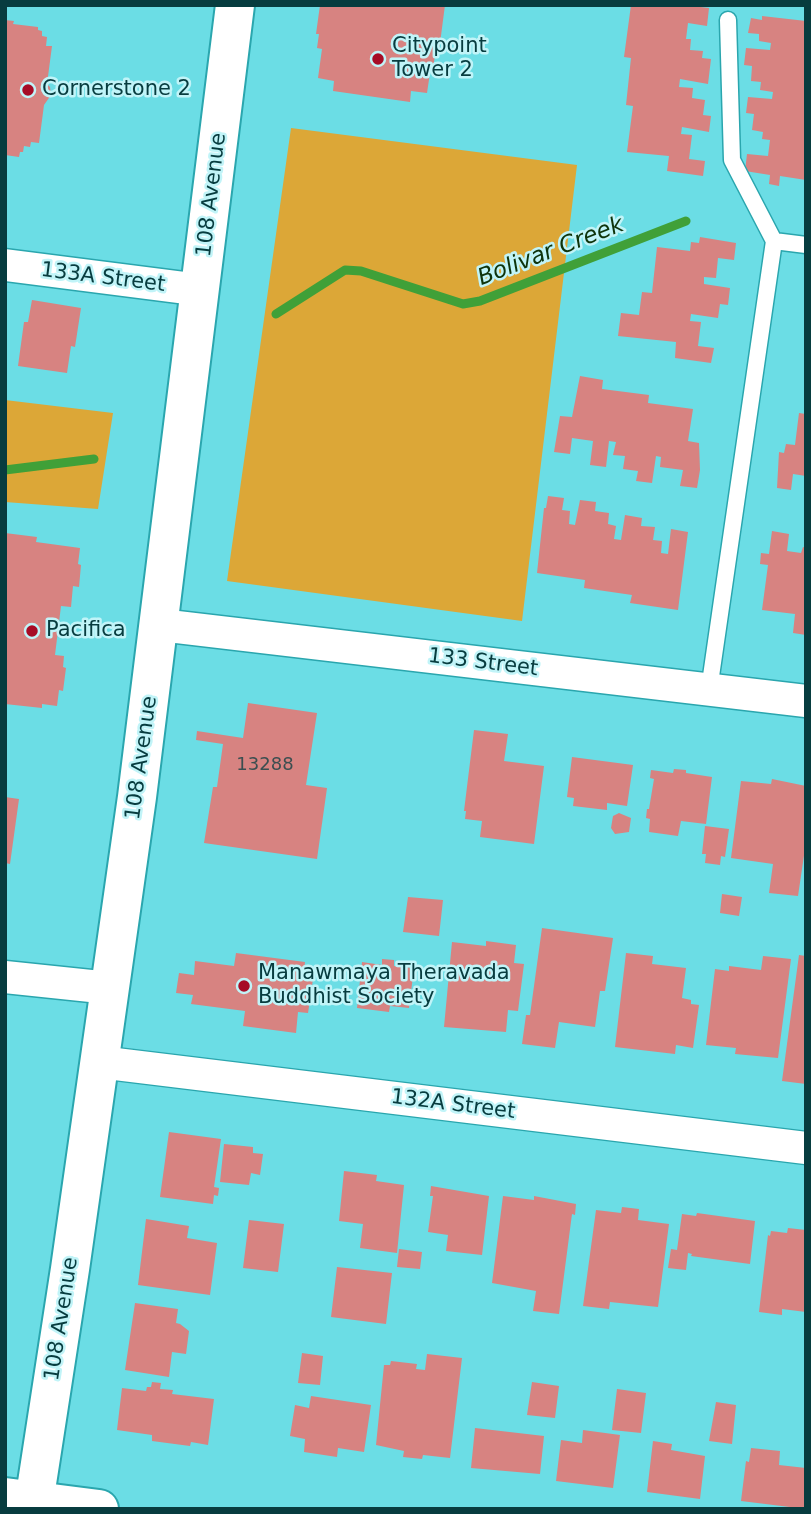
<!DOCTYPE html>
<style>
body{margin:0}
#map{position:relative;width:811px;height:1514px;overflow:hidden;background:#6bdde5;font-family:"DejaVu Sans",sans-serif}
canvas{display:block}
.frame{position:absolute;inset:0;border:7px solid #073c3f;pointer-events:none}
</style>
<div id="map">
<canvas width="811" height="1514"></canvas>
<div class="frame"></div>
</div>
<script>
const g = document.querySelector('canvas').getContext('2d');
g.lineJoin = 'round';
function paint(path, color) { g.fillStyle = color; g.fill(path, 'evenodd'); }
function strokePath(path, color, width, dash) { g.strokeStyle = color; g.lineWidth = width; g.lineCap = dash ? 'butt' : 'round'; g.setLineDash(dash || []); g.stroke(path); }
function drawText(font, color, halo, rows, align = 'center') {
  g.font = font + ' "DejaVu Sans",sans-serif'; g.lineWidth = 5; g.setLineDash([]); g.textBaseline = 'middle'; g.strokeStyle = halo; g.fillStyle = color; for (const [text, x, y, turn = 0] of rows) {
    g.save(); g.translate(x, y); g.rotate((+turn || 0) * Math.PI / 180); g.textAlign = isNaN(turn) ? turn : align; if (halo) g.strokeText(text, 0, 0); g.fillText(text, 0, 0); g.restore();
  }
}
paint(new Path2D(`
 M291 128 577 165 522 621 227 581Z
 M5 400 113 413 98 509 5 502Z`), '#dca737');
strokePath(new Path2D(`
 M276 314 345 270 361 271 463 304 480 301 686 221
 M5 470 94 459`), '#40a038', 9);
paint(new Path2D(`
 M320 5H445L439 51H436L433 67 431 66 427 93 411 91 410 102 333 91 334 81 318 78 322 49 317 48 319 34H316Z
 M631 5H684L709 8 707 26 688 23 686 39H691L690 50 703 51 702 58 711 59 708 84 680 79 679 87 693 88 692 98 705 100 703 115 711 116 709 132 682 127 681 134 692 135 689 159 705 161 703 176 667 171 669 156 627 152 633 106 626 105 631 58 624 57Z
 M762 16 806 21V180L780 176 779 186 769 184 770 175 745 171 747 154 768 156 770 140 762 139 763 132 752 130 754 114 746 113 748 97 772 99 773 92 760 90 761 82 751 81 752 66 744 65 746 48 770 50 771 43 759 41V34L748 33 751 18 762 20Z
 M5 20 14 21 13 24 38 27V30L42 31V36L47 37 46 46H52L47 84 50 87 51 95 44 105 39 143 31 142 30 147 24 146 23 152H20L19 157 5 155Z
 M700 237 736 243 734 260 718 258 716 278 704 277V284L730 288 728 305 720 304 718 318 691 314 690 321 701 322 698 346 714 348 711 363 675 358 676 342 618 336 621 313 639 315 642 292 652 293 657 247 690 251 691 242 699 243Z
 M32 300 81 308 75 347 71 346 67 373 18 366 24 322H28Z
 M580 376 603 380 602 389 649 395 648 403 693 409 688 441 699 443 700 470 697 488 680 486 683 470 660 467 661 457 656 456 652 483 636 481 638 471 623 469 625 456 613 455 616 442 609 441 606 467 590 465 593 441 572 438 570 454 554 452 560 416 572 417Z
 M799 413 806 414V476L793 474 791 490 777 488 779 452 784 453 786 444 795 445Z
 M548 496 564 498 562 510 570 511 569 524 575 525 580 500 596 502 595 511 609 513 608 524 616 526 614 539 621 540 625 515 642 518 641 526 655 527 653 540 662 541 661 553 668 554 671 529 688 532 678 610 630 603 632 595 584 588 585 580 537 573 544 508H546Z
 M772 531 789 534 787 551 801 553 803 547 806 548V635L793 633 795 614 762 610 768 565 760 564 761 553 769 554Z
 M5 533 37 537 36 542 80 548 78 564 81 565 79 587 73 586 71 607 61 606 55 655 64 656 63 667 66 668 63 691 59 690 57 706 42 704V708L5 704Z
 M248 703 317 713 306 785 327 788 317 859 204 843 213 787H217L223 744 196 740 197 731 243 738Z
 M474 730 508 734 504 761 544 766 534 844 480 837 482 821 465 819 466 811H464Z
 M572 757 633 765 627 806 607 803V810L573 806 574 798 567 797Z
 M674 769 686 770V773L712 777 706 824 681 821 678 836 649 832 650 819 646 818 647 809H649L654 779 650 778 651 770 673 773Z
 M772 779 806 786V842L798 896 769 893 773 864 731 858 741 781 771 784Z
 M5 797 19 799 10 864 5 863Z
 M619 813 631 818 629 832 615 834 611 828 613 816Z
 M705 826 729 829 725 857 721 856 720 865 705 863 706 854H702Z
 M722 894 742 897 739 916 720 913Z
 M408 897 443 900 439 936 403 932Z
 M542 928 613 938 605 991H600L595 1027 559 1022 555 1048 522 1044 526 1015H530Z
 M486 941 516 945 514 963 524 964 518 1011 508 1010 506 1032 444 1027 452 942 486 946Z
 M236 953 305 962 303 978 313 979 308 1013 298 1012 296 1033 243 1026 245 1011 191 1004 193 995 176 993 179 973 194 975 195 961 234 966Z
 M626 953 653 956 652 964 686 968 682 998 691 1000V1004L699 1005 693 1048 676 1045 675 1054 615 1047Z
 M799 955 806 956V1084L782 1081Z
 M763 956 791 959 778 1058 735 1054 736 1048 706 1045 715 969 729 971V966L761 970Z
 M382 959 394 960V966L414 968 409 1008 390 1006 389 1012 357 1008 362 962 382 965Z
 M169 1132 221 1139 214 1187 219 1188 218 1196 214 1195 213 1204 160 1197Z
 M224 1144 253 1147V1153L263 1154 260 1175 251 1173 249 1185 220 1182Z
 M344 1171 377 1175 376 1181 404 1185 397 1253 360 1248 363 1224 339 1221Z
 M431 1186 489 1196 482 1255 446 1251 448 1235 428 1232 433 1196H430Z
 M503 1196 534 1200V1196L576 1204 575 1215 572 1214 559 1314 533 1311 536 1291 492 1283Z
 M622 1207 639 1209 638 1220 669 1224 658 1307 610 1302 609 1309 583 1306 596 1210 621 1213Z
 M697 1213 755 1221 750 1264 691 1256 692 1254 688 1253 686 1270 668 1268 671 1249 677 1250 682 1214 696 1216Z
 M146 1219 189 1226 187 1238 217 1243 210 1295 138 1285Z
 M249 1220 284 1224 278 1272 243 1268Z
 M788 1228 806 1230V1312L782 1309V1315L759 1312 768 1235 770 1236 771 1231 787 1233Z
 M399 1249 422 1252 420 1269 397 1267Z
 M337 1267 392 1273 386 1324 331 1317Z
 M135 1303 178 1309 176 1323 180 1324 189 1331 186 1354 172 1352 169 1377 125 1370Z
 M302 1353 323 1356 320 1385 298 1383Z
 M427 1354 462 1358 450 1458 423 1455 422 1459 403 1457 404 1451 376 1445 384 1365H390L391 1361 417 1364 416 1369 425 1370Z
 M152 1382 161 1383 160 1389 173 1390 172 1394 214 1399 208 1445 191 1442 190 1446 152 1441V1435L117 1430 122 1388 146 1391 147 1387H151Z
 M532 1382 559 1386 555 1418 527 1415Z
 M617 1389 646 1393 641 1433 612 1430Z
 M311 1396 371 1405 364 1452 338 1448 337 1457 304 1452 305 1439 290 1436 295 1405 309 1408Z
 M716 1402 736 1405 732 1444 709 1441Z
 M475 1428 544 1436 540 1474 471 1468Z
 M583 1430 620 1435 613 1488 556 1481 561 1440 582 1443Z
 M653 1441 672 1444 671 1450 705 1456 700 1499 647 1492Z
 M751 1448 780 1451 779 1465 806 1468V1509L741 1501 746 1461 749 1462Z`), '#d78381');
const service = new Path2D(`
 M774 241 806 245
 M709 690 774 241 732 160 728 20`);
const minor = new Path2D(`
 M5 265 201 290
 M160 625 806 701
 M5 977 110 988
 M99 1062 806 1148`);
const secondary = new Path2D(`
 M5 1497 99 1509
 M33 1509 70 1269 137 797 235 5`);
strokePath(service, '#2aa6ae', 19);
strokePath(minor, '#2aa6ae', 35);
strokePath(secondary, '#2aa6ae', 42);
strokePath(service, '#fff', 16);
strokePath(minor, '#fff', 32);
strokePath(secondary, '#fff', 38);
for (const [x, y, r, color] of [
 [378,59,7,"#a60c26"],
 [28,90,7,"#a60c26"],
 [32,631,7,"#a60c26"],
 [244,986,7,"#a60c26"]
]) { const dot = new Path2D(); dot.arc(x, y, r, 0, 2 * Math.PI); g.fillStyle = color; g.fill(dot); strokePath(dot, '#c1f4f8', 2.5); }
drawText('18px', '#3b4e50', null, [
 ["13288",265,765]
]);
drawText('21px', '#073c3f', '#c1f4f8', [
 ["Citypoint",392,47],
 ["Tower 2",392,71],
 ["Cornerstone 2",42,90],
 ["Pacifica",46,631],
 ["Manawmaya Theravada",258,974],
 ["Buddhist Society",258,998]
], 'left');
drawText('21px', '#073c3f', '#c1f4f8', [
 ["108 Avenue",212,195,-83],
 ["133A Street",103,278,7],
 ["133 Street",483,663,7],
 ["108 Avenue",142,758,-82],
 ["132A Street",453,1105,7],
 ["108 Avenue",62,1319,-81]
]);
drawText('italic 23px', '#0e340b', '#c1f4f8', [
 ["Bolivar Creek",551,252,-21]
]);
</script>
